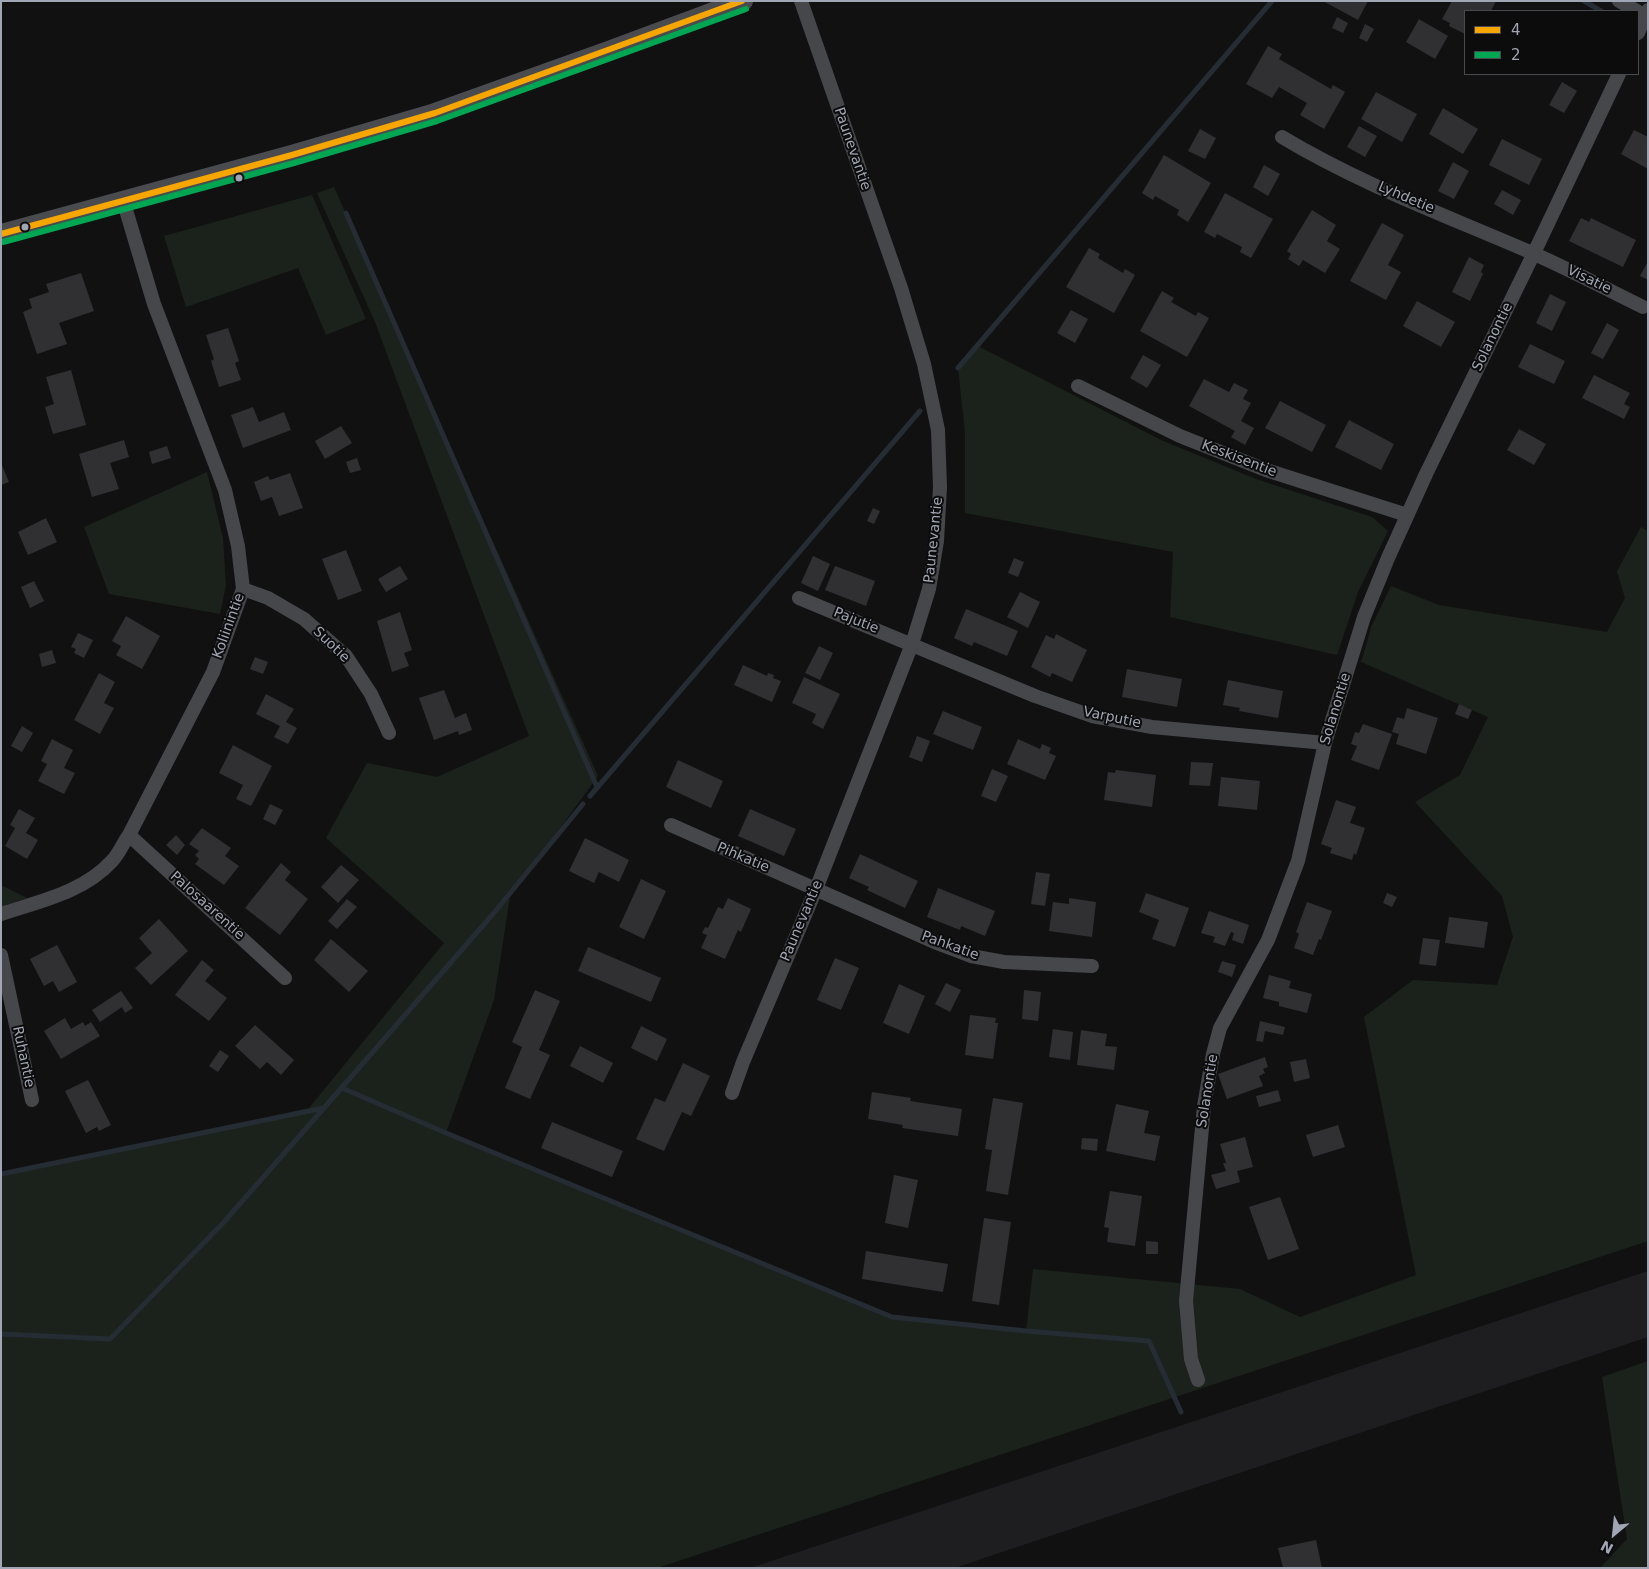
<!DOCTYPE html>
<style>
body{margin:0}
#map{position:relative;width:1649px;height:1569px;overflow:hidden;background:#111112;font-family:"DejaVu Sans",sans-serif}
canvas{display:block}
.frame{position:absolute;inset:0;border:2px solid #a1a6b4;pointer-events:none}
.legend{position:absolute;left:1464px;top:10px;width:175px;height:65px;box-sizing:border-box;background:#0c0c0d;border:1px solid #484a50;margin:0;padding:6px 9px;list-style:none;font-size:15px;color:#a1a6b4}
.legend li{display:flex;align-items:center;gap:10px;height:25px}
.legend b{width:25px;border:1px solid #484a50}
.north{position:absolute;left:1589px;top:1509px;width:50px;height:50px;-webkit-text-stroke:4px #0c0c0d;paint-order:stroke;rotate:208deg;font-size:14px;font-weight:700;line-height:20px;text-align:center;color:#a1a6b4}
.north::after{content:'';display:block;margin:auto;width:18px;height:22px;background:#a1a6b4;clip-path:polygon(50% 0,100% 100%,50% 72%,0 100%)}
</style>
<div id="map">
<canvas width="1649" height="1569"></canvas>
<div class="frame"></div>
<ul class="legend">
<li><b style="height:6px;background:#f7a600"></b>4</li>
<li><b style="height:6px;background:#00a651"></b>2</li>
</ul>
<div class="north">N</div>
</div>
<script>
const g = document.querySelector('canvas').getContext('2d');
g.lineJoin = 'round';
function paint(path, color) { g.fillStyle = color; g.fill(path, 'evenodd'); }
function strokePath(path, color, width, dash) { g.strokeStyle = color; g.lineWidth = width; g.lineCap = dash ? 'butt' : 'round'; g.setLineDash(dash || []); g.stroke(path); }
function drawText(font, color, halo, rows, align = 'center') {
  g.font = font + ' "DejaVu Sans",sans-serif'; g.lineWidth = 4; g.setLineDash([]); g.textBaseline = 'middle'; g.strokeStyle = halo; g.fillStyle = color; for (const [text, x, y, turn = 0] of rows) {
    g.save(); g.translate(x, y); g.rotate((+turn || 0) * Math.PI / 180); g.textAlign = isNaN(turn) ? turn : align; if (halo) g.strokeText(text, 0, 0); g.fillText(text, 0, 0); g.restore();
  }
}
paint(new Path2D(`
 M1648 1271V1337L999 1553 955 1568H750Z`), '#1e1e20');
paint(new Path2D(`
 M334 187 598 776 510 897 494 1000 446 1133 892 1317 1026 1331 1033 1269 1240 1289 1300 1317 1416 1275 1364 1017 1413 980 1497 985 1513 937 1502 896 1415 802 1460 775 1488 717 1361 662 1372 625 1391 586 1439 605 1607 632 1625 598 1617 571 1641 527 1648 531V1241L657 1568H1V1176L309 1108 444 943 326 838 367 763 437 777 529 736 375 322 317 193Z
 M312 195 366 319 326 335 298 268 186 307 164 236Z
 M978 346 1161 440 1256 479 1372 517 1388 531 1358 592 1337 655 1170 617 1173 552 965 513V433L958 368Z
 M207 472 223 538 226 585 220 614 109 594 84 527Z
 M1 885 27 898 1 907Z
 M1648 1361V1568H1600L1627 1539 1602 1377Z`), '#1b221c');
strokePath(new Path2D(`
 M1584 1 1601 11
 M346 213 597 787
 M958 368 1272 1
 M590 796 920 411
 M342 1088 446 1133 892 1317 1026 1331 1149 1341 1181 1412
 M1 1174 324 1108 493 914 583 804
 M1 1334 110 1339 223 1223 324 1108`), '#252c33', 5);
paint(new Path2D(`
 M1323 1H1368L1358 20Z
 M1452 1H1496L1491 11H1465V34L1449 26 1450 23 1442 19Z
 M1337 17 1348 23 1343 33 1332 28Z
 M1419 19 1448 36 1435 59 1406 42Z
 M1365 24 1374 29 1367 42 1359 38Z
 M1268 46 1282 54 1279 59 1331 89 1333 85 1345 92 1324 129 1300 115 1307 103 1279 87 1272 98 1246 84Z
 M1562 82 1577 91 1564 113 1549 105Z
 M1376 92 1417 114 1402 142 1361 119Z
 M1443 108 1478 129 1463 154 1429 134Z
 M1359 126 1377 136 1365 157 1347 147Z
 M1200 129 1216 138 1205 159 1188 151Z
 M1634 130 1648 137V169L1621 154Z
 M1502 139 1542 159 1529 185 1489 165Z
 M1164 155 1211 183 1188 222 1177 215 1179 210 1155 196 1153 200 1142 193Z
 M1453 162 1469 171 1454 199 1438 191Z
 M1264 165 1280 174 1268 196 1253 187Z
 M1502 190 1521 200 1513 215 1494 204Z
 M1225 193 1273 219 1251 258 1240 252 1242 247 1217 234 1215 238 1204 232Z
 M1312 210 1336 225 1327 241 1340 249 1325 273 1303 260 1299 266 1288 259 1291 254 1287 251Z
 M1581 218 1589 222 1591 218 1636 240 1623 267 1569 241Z
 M1382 223 1404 235 1388 265 1401 272 1386 300 1350 281Z
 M1089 248 1100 254 1098 258 1123 273 1125 269 1135 275 1114 313 1066 287Z
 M1469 257 1484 265 1481 272 1483 274 1470 301 1452 292Z
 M1648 261V280L1640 276Z
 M81 273 94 311 59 323 67 344 37 354 23 312 32 308 29 299 49 292 46 284Z
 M1162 291 1174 298 1171 302 1196 316 1198 312 1209 318 1187 357 1140 331Z
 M1550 294 1566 302 1552 331 1536 323Z
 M1417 301 1455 322 1441 347 1403 326Z
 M1071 310 1088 319 1075 343 1057 333Z
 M1607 323 1619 330 1603 359 1591 353Z
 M228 328 239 361 235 363 241 380 219 387 211 361 214 359 206 335Z
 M1530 344 1565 361 1554 384 1518 367Z
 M1143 355 1161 365 1147 388 1130 378Z
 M71 370 86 425 53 434 45 407 54 404 46 377Z
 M1594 375 1630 393 1624 404 1630 407 1624 419 1582 398Z
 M1204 379 1229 392 1234 383 1248 390 1243 399 1251 403 1241 421 1254 428 1245 445 1231 437 1235 431 1189 406Z
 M1280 401 1326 425 1312 452 1265 428Z
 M253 407 259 422 284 412 291 430 243 448 231 415Z
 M1349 420 1394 444 1381 470 1335 447Z
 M341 426 352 443 325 459 315 441Z
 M1519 429 1546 444 1534 465 1507 450Z
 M124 440 129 457 110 463 119 489 92 497 79 454Z
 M167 446 171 458 152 464 149 452Z
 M357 458 361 470 350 473 346 462Z
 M1 463 9 482 1 485Z
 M290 473 303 508 279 516 272 497 261 501 254 482 268 476 270 480Z
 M873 508 880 511 874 524 867 521Z
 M46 518 57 542 28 555 18 532Z
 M346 550 362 591 338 600 322 559Z
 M813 556 830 564 818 591 801 583Z
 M1014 558 1024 562 1018 577 1008 573Z
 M400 566 408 579 386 592 378 579Z
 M835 566 875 581 866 606 825 590Z
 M34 581 44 601 30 608 21 587Z
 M1020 592 1040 602 1028 628 1007 617Z
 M966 609 1018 631 1007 656 974 642 972 646 954 638Z
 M400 612 412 650 404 653 409 666 392 672 377 621Z
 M126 616 160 636 142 669 116 655 121 646 112 641Z
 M78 633 93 640 84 658 74 653 76 649 71 647Z
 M1056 634 1087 650 1072 682 1052 673 1050 677 1031 667 1046 635 1054 639Z
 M819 646 833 653 820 680 805 673Z
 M52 650 56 663 42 667 39 654Z
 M255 657 268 662 263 674 250 669Z
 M743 665 767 676 768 673 774 675 773 678 781 681 772 702 734 685Z
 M1127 669 1182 679 1177 707 1122 697Z
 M99 673 115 682 104 703 114 708 100 734 74 720Z
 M804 677 840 694 823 729 812 723 816 714 792 703Z
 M1228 680 1283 691 1278 718 1239 711 1240 708 1223 705Z
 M444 690 455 718 466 713 472 730 459 735 458 731 434 740 419 698Z
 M266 694 294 709 286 722 297 728 288 744 274 737 280 726 256 714Z
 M1459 704 1472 710 1468 719 1455 714Z
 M1407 708 1438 718 1426 754 1396 744 1399 734 1392 732 1397 717 1404 719Z
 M943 711 982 727 973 750 933 734Z
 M1363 724 1392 734 1379 770 1351 760 1357 746 1351 744 1355 732 1359 733Z
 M22 726 33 733 22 752 11 746Z
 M917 736 930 741 922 762 909 757Z
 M52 739 73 750 64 768 75 773 64 794 38 781 47 764 41 761Z
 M1018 739 1040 749 1042 744 1051 748 1049 753 1056 756 1045 780 1007 764Z
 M233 745 272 766 251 806 236 799 243 785 219 773Z
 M678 760 723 781 711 808 666 787Z
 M1191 762 1213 763 1210 786 1189 785Z
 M992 769 1008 776 996 802 981 796Z
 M1116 770 1156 775 1152 807 1104 800 1108 772 1115 773Z
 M1221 777 1260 781 1257 810 1218 806Z
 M1336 800 1356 807 1350 823 1365 828 1356 855 1354 853 1352 860 1330 853 1332 848 1321 844Z
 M270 804 283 810 275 825 263 819Z
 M19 809 35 818 26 833 38 840 27 859 5 846 15 828 10 825Z
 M750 809 796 829 784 856 738 836Z
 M202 828 231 848 225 856 239 866 224 885 195 864 199 859 195 855 199 851 189 844Z
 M176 835 185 845 177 855 166 845Z
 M585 838 629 860 619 882 599 872 594 883 569 871Z
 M860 854 918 881 905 908 867 890 869 887 849 878Z
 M281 863 291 872 285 880 308 899 280 935 245 908Z
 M341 865 359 880 338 903 321 887Z
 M1036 872 1050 874 1045 906 1031 904Z
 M641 879 666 891 644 939 619 927Z
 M938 888 995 911 985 936 961 926 960 930 927 917Z
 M1146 893 1189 908 1175 947 1152 939 1159 920 1139 912Z
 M1387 893 1397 897 1392 907 1383 903Z
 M728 898 751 909 741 932 738 930 725 959 701 948 707 935 702 933 705 927 708 928 718 907 723 909Z
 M1069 898 1096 902 1092 937 1049 931 1053 902 1069 904Z
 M347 899 357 907 337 929 328 921Z
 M1307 902 1332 911 1321 940 1319 939 1313 955 1294 948 1299 934 1296 932Z
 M1209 911 1249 925 1243 944 1232 940 1234 933 1231 932 1225 946 1213 942 1215 937 1201 933Z
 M1449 917 1488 922 1484 948 1445 943Z
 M159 919 188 951 151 985 135 968 152 953 139 938Z
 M1423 938 1440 940 1436 966 1419 964Z
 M331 939 368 971 349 992 314 960Z
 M57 945 77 982 59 992 53 981 44 986 30 959Z
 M588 947 661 978 651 1002 578 971Z
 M835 958 859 968 841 1010 817 1000Z
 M202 960 214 970 205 981 227 998 209 1021 175 995Z
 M1222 961 1236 965 1232 977 1218 972Z
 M1269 975 1291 981 1289 988 1312 994 1307 1013 1279 1006V1002L1263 998Z
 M946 983 961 990 950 1012 935 1004Z
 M899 984 925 996 909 1034 883 1023Z
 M535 990 560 1001 539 1050 550 1055 530 1099 505 1088 522 1047 512 1042Z
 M1024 990 1041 992 1038 1021 1022 1019Z
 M121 991 133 1008 125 1013 122 1007 100 1022 92 1010Z
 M970 1015 996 1018 995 1023H998L993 1059 965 1055Z
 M65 1018 71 1029 83 1022 85 1026 91 1022 100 1036 61 1059 44 1031Z
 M1260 1021 1285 1027 1283 1035 1265 1031 1263 1042 1256 1041Z
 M255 1025 294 1060 281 1075 267 1062 260 1069 235 1046Z
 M641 1026 667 1039 657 1061 631 1048Z
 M1053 1029 1073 1032 1070 1060 1049 1057Z
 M1081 1030 1107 1034 1105 1046 1117 1047 1114 1070 1077 1065Z
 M580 1046 613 1063 603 1083 570 1066Z
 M220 1050 229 1056 218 1072 209 1066Z
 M1265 1057 1268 1067 1263 1069 1265 1073 1259 1076 1263 1086 1227 1099 1218 1074Z
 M1306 1059 1310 1078 1294 1082 1290 1062Z
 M683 1063 710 1076 691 1116 682 1112 664 1151 636 1139 655 1098 665 1102Z
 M88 1080 111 1125 99 1131 97 1127 86 1133 65 1091Z
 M1278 1090 1281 1101 1259 1107 1256 1096Z
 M872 1092 911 1098 910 1101 962 1109 958 1136 902 1128 903 1125 868 1119Z
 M993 1098 1023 1103 1008 1195 986 1191 992 1150 985 1149Z
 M1116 1104 1149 1111 1144 1133 1160 1136 1155 1161 1106 1151Z
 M552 1122 623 1151 612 1177 541 1148Z
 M1338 1125 1345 1147 1313 1157 1306 1135Z
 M1245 1137 1253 1167 1237 1171 1240 1182 1216 1189 1211 1175 1226 1171 1223 1163H1226L1220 1144Z
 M1082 1138 1098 1139 1097 1151 1081 1149Z
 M894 1175 918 1180 908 1228 885 1223Z
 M1110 1191 1142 1196 1135 1246 1107 1242 1109 1228 1104 1227Z
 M1280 1197 1299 1249 1268 1260 1249 1207Z
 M984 1218 1011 1222 999 1305 972 1301Z
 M1146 1241 1158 1242V1254H1146Z
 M866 1251 948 1264 943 1292 862 1279Z
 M1316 1540 1322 1568H1283L1278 1548Z`), '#303033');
strokePath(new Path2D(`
 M1619 1 1637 11
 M1638 33 1648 10
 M1282 137C1360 184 1447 216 1530 252 1569 269 1606 289 1643 307
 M1078 386 1180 436 1266 470 1407 515
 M243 589 268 598 304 619 346 656 371 694 389 733
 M799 598 1035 696 1092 716 1152 727 1325 743
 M671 825 937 943 971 956 1004 962 1092 966
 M129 835 285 978
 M1 914C40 901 84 892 112 861 119 854 123 843 129 835L213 672 243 589 238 546 225 490 154 304 123 200
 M1 955 32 1100
 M732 1093 743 1062 816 889 912 644 929 589 937 541 940 487 938 430 924 364 901 288 801 1
 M1198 1380 1191 1359 1186 1301 1204 1106 1213 1054 1220 1028 1268 940 1298 861 1325 743 1364 617 1388 558 1426 474 1534 253 1619 74`), '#46474b', 14);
strokePath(new Path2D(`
 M1 234 292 155 435 113 606 52 743 1`), '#4a4b4f', 20);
strokePath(new Path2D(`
 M1 234 292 155 435 113 742 1`), '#f7a600', 6);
strokePath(new Path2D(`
 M3 242 294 163 437 121 746 9`), '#00a651', 6);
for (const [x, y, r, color] of [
 [239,178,4.5,"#a1a6b4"],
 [25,227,4.5,"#a1a6b4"]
]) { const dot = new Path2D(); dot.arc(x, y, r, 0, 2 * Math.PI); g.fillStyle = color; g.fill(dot); strokePath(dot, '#0c0c0d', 2); }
drawText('14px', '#a1a6b4', '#0c0c0d', [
 ["Paunevantie",852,149,71],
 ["Lyhdetie",1406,198,23],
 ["Visatie",1589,280,26],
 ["Solanontie",1493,337,-64],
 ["Keskisentie",1239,459,21],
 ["Paunevantie",934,540,-84],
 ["Pajutie",856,621,22],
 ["Koliinintie",229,626,-70],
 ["Suotie",331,645,44],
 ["Solanontie",1336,709,-73],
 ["Varputie",1112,718,12],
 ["Pihkatie",743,858,23],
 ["Palosaarentie",207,906,42],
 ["Paunevantie",802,921,-67],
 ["Pahkatie",950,946,20],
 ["Ruhantie",23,1057,78],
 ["Solanontie",1208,1091,-81]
]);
</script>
